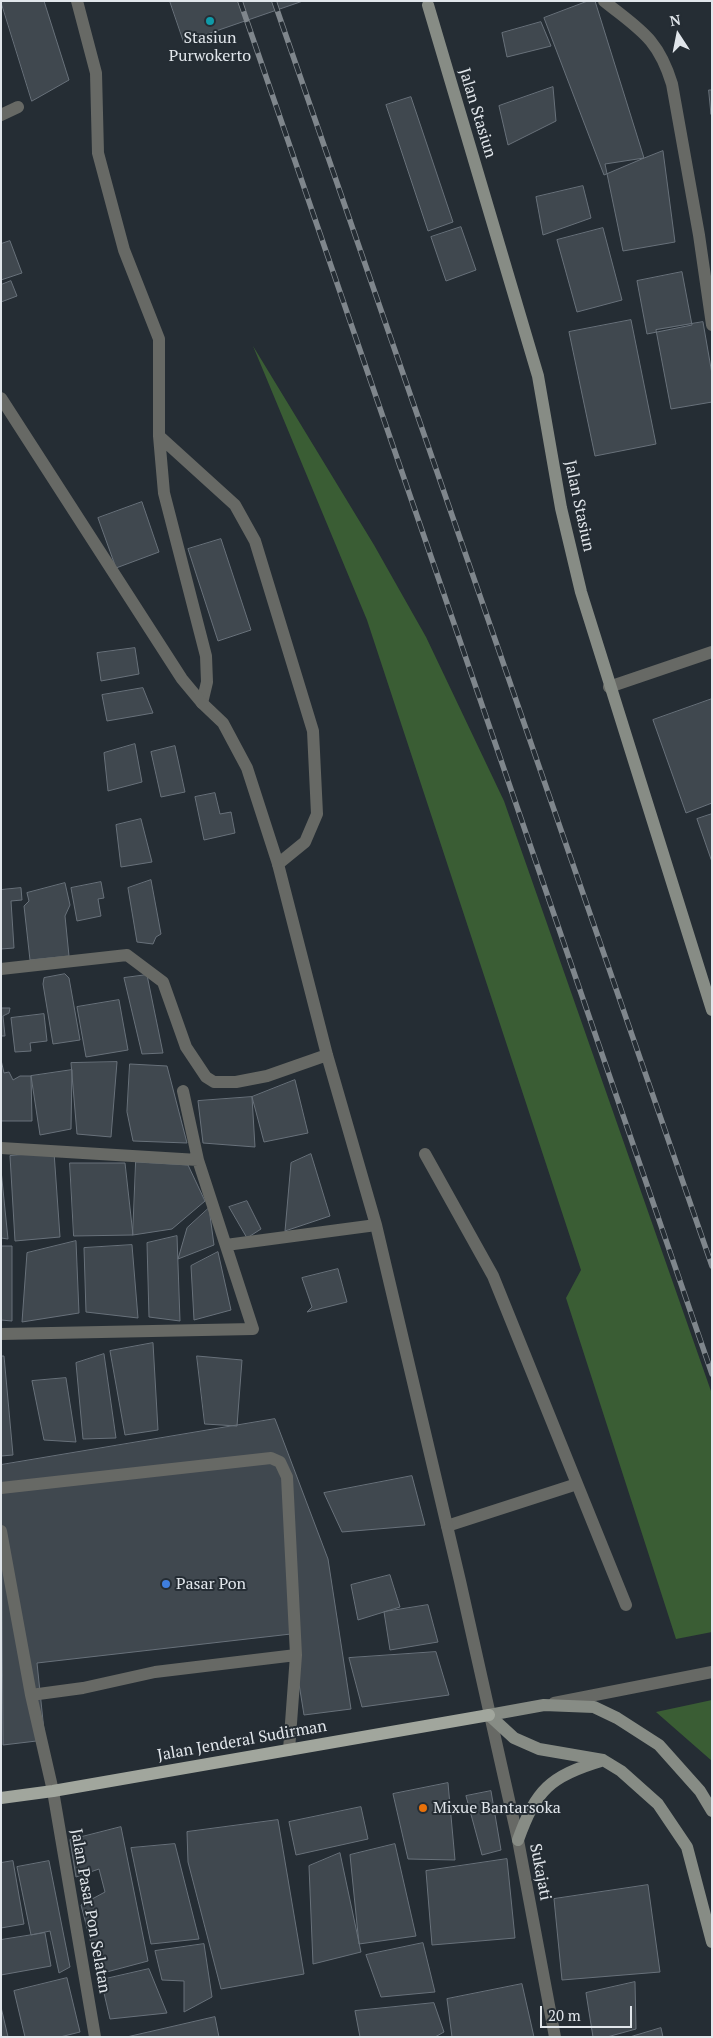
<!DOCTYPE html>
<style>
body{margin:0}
#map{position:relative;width:713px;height:2038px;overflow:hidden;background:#252d34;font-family:"PT Serif",serif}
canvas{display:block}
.frame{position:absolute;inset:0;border:2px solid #e1e6eb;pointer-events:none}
.north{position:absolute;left:653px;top:10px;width:50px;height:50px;-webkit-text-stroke:4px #252d34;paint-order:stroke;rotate:349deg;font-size:14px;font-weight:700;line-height:20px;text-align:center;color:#e1e6eb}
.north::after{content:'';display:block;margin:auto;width:18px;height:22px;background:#e1e6eb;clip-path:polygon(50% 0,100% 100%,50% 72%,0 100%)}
.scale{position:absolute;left:540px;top:2006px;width:92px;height:22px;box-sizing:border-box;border:2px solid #e1e6eb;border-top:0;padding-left:6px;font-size:15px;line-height:18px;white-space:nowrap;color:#e1e6eb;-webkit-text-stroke:4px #252d34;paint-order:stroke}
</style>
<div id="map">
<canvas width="713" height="2038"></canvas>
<div class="frame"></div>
<div class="north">N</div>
<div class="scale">20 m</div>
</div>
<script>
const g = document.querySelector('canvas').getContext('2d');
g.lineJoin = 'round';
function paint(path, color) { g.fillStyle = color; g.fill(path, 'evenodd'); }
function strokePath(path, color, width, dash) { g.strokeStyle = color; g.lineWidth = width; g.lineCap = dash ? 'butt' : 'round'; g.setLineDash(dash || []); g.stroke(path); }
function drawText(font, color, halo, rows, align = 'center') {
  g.font = font + ' "PT Serif",serif'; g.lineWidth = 4; g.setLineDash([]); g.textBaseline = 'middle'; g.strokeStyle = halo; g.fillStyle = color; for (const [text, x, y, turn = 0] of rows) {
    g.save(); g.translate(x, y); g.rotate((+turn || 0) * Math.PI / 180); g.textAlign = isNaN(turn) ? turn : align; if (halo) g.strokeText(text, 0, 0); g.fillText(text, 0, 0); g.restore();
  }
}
paint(new Path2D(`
 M253 346 374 545 426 637 504 801 712 1394V1632L676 1639 566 1298 581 1270 367 620Z
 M712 1700V1761L656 1712Z`), '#3a5d34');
const building = new Path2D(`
 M1 1H44L69 80 32 101Z
 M170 1H303L184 42Z
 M588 1H595L644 158 604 175 544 18Z
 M541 22 551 46 507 57 502 33Z
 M553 87 556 121 508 145 499 106Z
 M709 90H712L711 114Z
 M411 97 453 222 428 231 386 105Z
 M663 151 675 242 623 251 605 164 644 158Z
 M583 186 591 218 543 235 536 197Z
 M461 227 476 270 446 281 431 237Z
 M603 228 622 300 577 312 557 240Z
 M10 241 22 273 1 280V244Z
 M682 272 692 325 647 334 637 281Z
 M11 281 17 296 1 302V285Z
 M631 320 656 444 595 456 569 332Z
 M703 322 712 374V402L671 409 656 330Z
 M142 502 159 552 116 568 98 518Z
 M221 539 251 630 218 641 188 549Z
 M135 648 139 674 101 681 97 653Z
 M143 688 153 713 107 721 102 695Z
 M712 699V803L686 813 653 720Z
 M135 744 142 782 108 791 104 753Z
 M175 746 185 792 161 797 151 752Z
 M215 793 220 814 231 812 235 833 204 840 195 797Z
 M712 814V862L697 819Z
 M141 819 152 862 121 867 116 825Z
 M151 880 161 934 156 937 153 944 137 942 128 888Z
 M101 882 104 898 98 899 101 916 77 921 71 888Z
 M65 883 70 905 65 916 69 956 30 960 24 906 29 901 27 893Z
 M21 888 22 900 11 901 14 948 1 949V890Z
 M65 974 69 978 80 1040 53 1044 43 984 44 978Z
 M147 975 163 1053 142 1054 124 978Z
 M119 1000 128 1050 86 1057 77 1007Z
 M1 1008H10L9 1013 3 1016 5 1036H1Z
 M44 1014 47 1041 30 1043 31 1051 15 1052 11 1018Z
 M1 1060 4 1073 9 1072 13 1080 20 1076H31L32 1121H1Z
 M117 1062 111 1137 77 1134 71 1063Z
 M130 1064 167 1066 187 1143 133 1141 127 1112Z
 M72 1070 71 1129 40 1135 31 1076Z
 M295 1080 308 1133 264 1142 252 1097Z
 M252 1097 255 1147 203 1143 198 1101Z
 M54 1152 60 1237 15 1241 10 1156Z
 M311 1154 330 1216 285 1231 291 1163Z
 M136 1162 188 1165 205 1201 172 1229 133 1235Z
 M70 1163H125L133 1235 74 1236Z
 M1 1170 8 1239 1 1238Z
 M247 1201 261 1229 247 1238 229 1207Z
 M209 1208 214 1245 178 1259 187 1228Z
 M177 1236 180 1321 149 1317 147 1243Z
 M76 1241 79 1313 22 1322 27 1253Z
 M132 1245 138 1318 86 1312 84 1248Z
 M1 1246H12V1321L1 1320Z
 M218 1252 231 1310 194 1320 191 1266Z
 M338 1269 347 1302 307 1312 312 1307 302 1278Z
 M153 1343 158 1430 125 1435 110 1351Z
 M104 1354 116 1438 83 1439 76 1363Z
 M1 1356H4L13 1455 1 1456Z
 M197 1356 242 1360 237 1426 205 1424Z
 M66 1378 76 1442 44 1440 32 1381Z
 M275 1419 328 1559 351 1709 304 1715 291 1634 37 1663 45 1740 3 1745 1 1465Z
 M412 1476 425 1525 342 1532 324 1493Z
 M390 1575 400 1607 358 1620 351 1585Z
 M428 1605 438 1642 390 1650 384 1612Z
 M436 1652 449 1695 362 1707 349 1658Z
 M448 1783 455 1860 408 1859 393 1794Z
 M491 1791 501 1850 482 1855 466 1796Z
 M361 1807 368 1839 296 1855 289 1822Z
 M278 1820 304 1974 221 1989 188 1862 187 1832Z
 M121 1827 148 1961 99 1974 81 1905 105 1892 99 1869 76 1877 70 1840Z
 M175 1844 199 1939 151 1944 131 1848Z
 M395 1844 416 1936 359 1944 350 1855Z
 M340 1853 361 1952 313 1964 309 1866Z
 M507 1859 515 1938 432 1945 426 1871Z
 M13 1861 24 1924 1 1928V1863Z
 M49 1861 70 1967 59 1973 50 1931 31 1935 17 1867Z
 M648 1885 660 1972 562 1980 554 1899Z
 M45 1933 51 1966 1 1975V1940Z
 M423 1943 435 1992 381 1997 366 1955Z
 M204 1944 212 1997 184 2012V1981L162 1980 155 1951Z
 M149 1969 167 2013 110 2019 101 1980Z
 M67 1978 80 2032 60 2037H25L14 1991Z
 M635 1982 636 2029 607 2037H593L586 1993Z
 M522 1984 534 2037H452L447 1999Z
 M434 2003 444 2032 435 2037H360L355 2011Z
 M1 2007 8 2037H1Z
 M215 2017 219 2037H127Z
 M661 2028 663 2037H630Z`);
paint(building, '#40484f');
strokePath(building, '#68717a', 1);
strokePath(new Path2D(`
 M77 1 96 73 98 153 124 250 159 339V436L164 493 206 656 207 682 202 703
 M1 115 18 107
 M159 436 235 505 255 541 313 731 317 814 305 842 278 864
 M425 1154 493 1276 626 1605
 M1 1488 271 1458 280 1462 287 1477 296 1655
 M447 1526 577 1484
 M1 1531 31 1695
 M554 1703 712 1672
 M53 1791 31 1695 83 1688 155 1672 296 1655 289 1750`), '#676965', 12);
strokePath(new Path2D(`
 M604 1C640 30 658 38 672 84L699 235 712 325
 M1 398 182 679 202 703 223 723 247 768 278 864 327 1055 376 1225 460 1581 518 1840 555 2037
 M609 687 712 652
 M1 969 127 955 163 982 186 1047 206 1077 214 1082H236L267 1076 327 1055
 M1 1148 198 1160
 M226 1245 376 1225
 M1 1334 253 1329 198 1160 183 1091
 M53 1791 95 2037`), '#676965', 12);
strokePath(new Path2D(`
 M428 5 538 376 561 508 581 592 712 1010
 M489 1715 514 1738 539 1749 603 1760 621 1771 658 1804 687 1847 712 1942
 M489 1715 544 1705 594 1707 617 1718 659 1745 700 1791 712 1811
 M518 1840C536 1790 550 1776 601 1761`), '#878c85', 12);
strokePath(new Path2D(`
 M1 1798 53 1791 489 1715`), '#a1a69d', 12);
const rail = new Path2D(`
 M240 1 712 1374
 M274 1 712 1266`);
strokePath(rail, '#7f868c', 5.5);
strokePath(rail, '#252d34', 4, [11]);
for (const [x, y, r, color] of [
 [210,21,5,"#0f9aa8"],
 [166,1584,5,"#3f7fe0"],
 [423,1808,5,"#e8710a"]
]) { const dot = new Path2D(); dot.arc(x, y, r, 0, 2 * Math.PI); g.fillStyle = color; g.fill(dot); strokePath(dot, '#252d34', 2); }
drawText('16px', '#e1e6eb', '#252d34', [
 ["Stasiun",210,38,"center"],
 ["Purwokerto",210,56,"center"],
 ["Pasar Pon",176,1584],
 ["Mixue Bantarsoka",433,1808]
], 'left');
drawText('16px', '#e1e6eb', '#252d34', [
 ["Jalan Stasiun",477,113,73],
 ["Jalan Stasiun",579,506,78],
 ["Jalan Jenderal Sudirman",242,1741,-10],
 ["Sukajati",540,1872,79],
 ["Jalan Pasar Pon Selatan",90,1911,80]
]);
</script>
